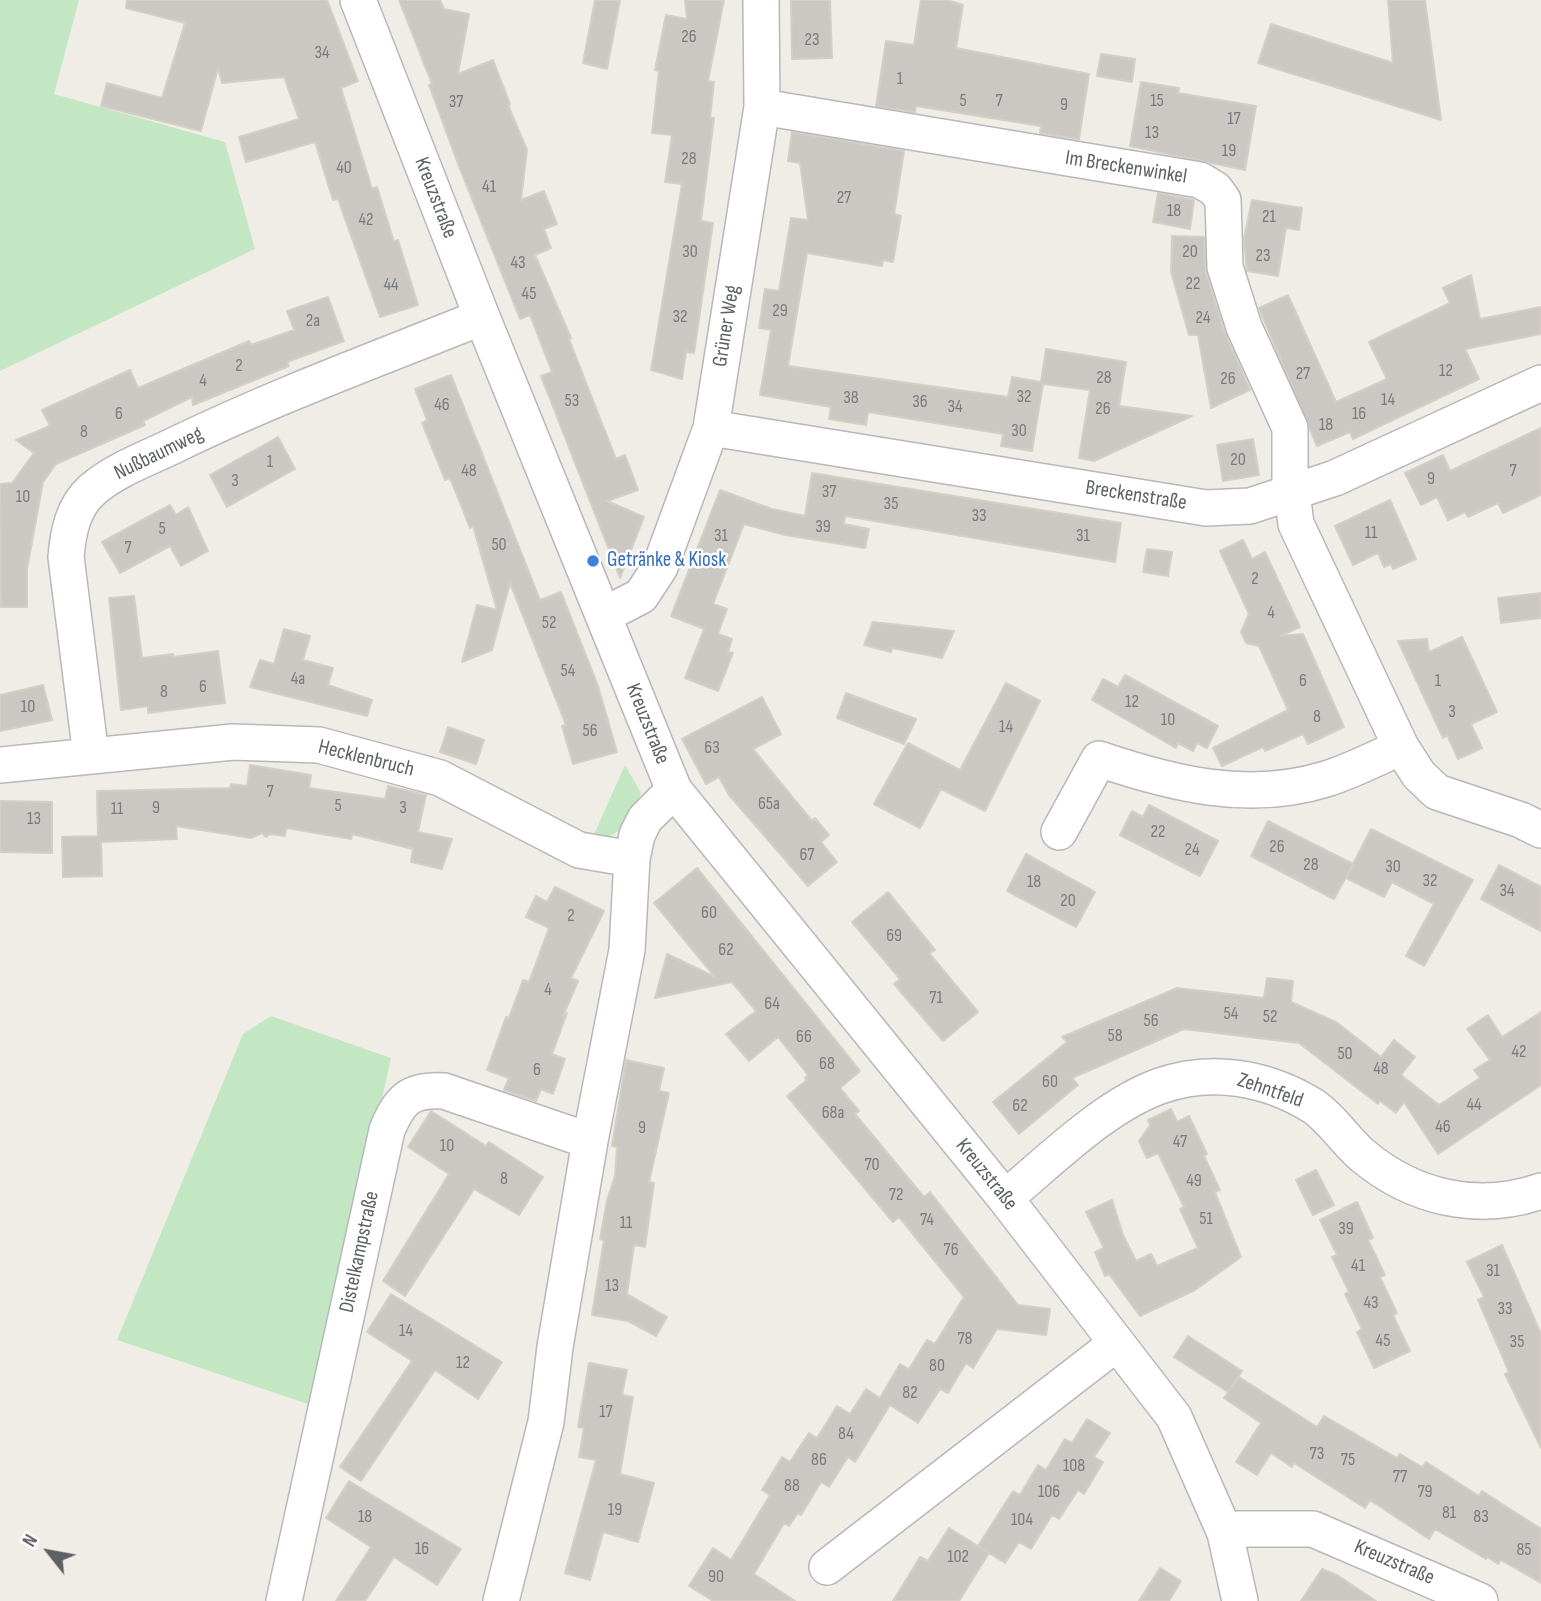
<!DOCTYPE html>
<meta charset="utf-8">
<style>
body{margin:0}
#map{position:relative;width:1541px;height:1601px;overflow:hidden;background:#f0ede6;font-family:"Sofia Sans Condensed",sans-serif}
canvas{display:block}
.north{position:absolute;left:14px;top:1517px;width:70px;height:70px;-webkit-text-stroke:5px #fff;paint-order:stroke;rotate:301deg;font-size:19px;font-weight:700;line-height:28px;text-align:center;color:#5d6166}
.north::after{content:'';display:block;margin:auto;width:24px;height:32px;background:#5d6166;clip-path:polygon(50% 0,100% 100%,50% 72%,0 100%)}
</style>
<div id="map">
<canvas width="1541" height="1601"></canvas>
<div class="north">N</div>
</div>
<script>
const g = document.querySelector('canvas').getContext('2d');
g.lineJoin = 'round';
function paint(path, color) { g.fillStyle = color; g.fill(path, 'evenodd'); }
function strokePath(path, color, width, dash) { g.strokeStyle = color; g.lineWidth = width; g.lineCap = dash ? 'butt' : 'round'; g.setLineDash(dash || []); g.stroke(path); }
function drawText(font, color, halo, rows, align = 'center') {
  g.font = font + ' "Sofia Sans Condensed",sans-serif'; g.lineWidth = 5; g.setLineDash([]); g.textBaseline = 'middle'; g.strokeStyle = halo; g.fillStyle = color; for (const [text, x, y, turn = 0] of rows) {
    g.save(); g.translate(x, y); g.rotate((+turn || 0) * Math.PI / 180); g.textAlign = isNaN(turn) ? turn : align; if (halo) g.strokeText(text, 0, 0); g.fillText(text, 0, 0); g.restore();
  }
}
paint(new Path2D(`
 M0 0H79L54 94 225 142 255 249 0 371Z
 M625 765 641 793C631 820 622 837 591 841Z
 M271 1016 391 1058 314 1406 117 1340 243 1034Z`), '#c3e7c2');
const building = new Path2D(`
 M127 0H327L358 81 341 88 372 189 377 187 394 242 398 240 418 305 380 317 338 199 333 200 315 142 246 162 239 137 299 119 284 77 222 83 218 68 201 131 101 106 107 83 162 98 185 23 126 8Z
 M399 0H440L444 9 469 14 458 74 493 60 510 104 508 105 527 150 521 200 544 191 557 224 544 229 551 248 535 255 571 338 569 339 616 459 625 455 638 490 607 501 644 517 620 578 541 376 552 372 530 315 520 319 460 169 429 85 432 84Z
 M595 0H620L607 69 583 63Z
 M685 0H724L708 81 714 82 710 118H714L701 221 713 223 694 353 686 352 682 379 651 370 682 184 665 182 672 135 652 133 659 71 655 70 666 15 687 19Z
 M791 0H830L832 58 792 59Z
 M921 0H947L963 5 956 48 1089 74 1079 139 1040 133 1041 126 916 106 915 112 876 106 886 41 914 45Z
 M1388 0H1425L1441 120 1258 63 1271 24 1393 63Z
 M1101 54 1135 59 1132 82 1097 76Z
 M1141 82 1179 88 1178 93 1256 106 1245 170 1130 146Z
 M792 132 904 151 894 214 901 216 893 262 883 260 882 266 807 253 788 366 1008 397 1012 377 1041 382 1046 349 1126 362 1119 406 1192 416 1094 461 1079 458 1090 390 1043 384 1032 451 1001 446 1003 434 868 412 866 425 829 419 831 407 760 395 771 330 759 328 765 289 779 291 791 218 808 220 800 163 788 161Z
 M1158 193 1194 200 1190 229 1153 222Z
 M1252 200 1302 208 1299 230 1286 228 1278 276 1247 271 1244 238Z
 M1172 236 1204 237 1206 273 1225 333 1250 390 1211 408 1198 335H1189L1171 272Z
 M1471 275 1480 319 1541 307V334L1465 349 1479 379 1353 439 1350 432 1317 446 1259 308 1288 295 1336 402 1387 379 1369 342 1450 303 1443 288Z
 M328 297 344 341 287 362 289 366 193 405 192 397 143 421 145 425 56 464 43 482 27 569V607H1L0 484 12 483 34 453 16 440 50 426 42 410 130 370 138 388 249 341 251 345 294 330 287 311Z
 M451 375 540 600 561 592 598 686 617 752 573 764 562 726 566 725 510 583 492 650 462 662 477 605 497 610 473 526 470 528 450 478 445 480 422 423 427 420 415 389Z
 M1541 428V495L1503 513 1498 503 1468 517 1465 512 1448 520 1437 497 1421 505 1405 473 1443 455 1450 471Z
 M278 437 295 469 227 507 210 475Z
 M1253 439 1259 475 1223 481 1217 445Z
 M812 473 1121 523 1115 562 845 516 844 524 869 529 865 548 785 535 744 524 713 604 727 609 718 634 732 639 728 652 733 653 718 691 685 678 704 629 671 616 720 490 772 509 805 516Z
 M1390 500 1416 559 1393 569 1391 564 1384 567 1378 553 1353 565 1335 526Z
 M170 505 176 515 188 507 208 551 181 566 170 546 120 573 102 542Z
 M1243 540 1252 559 1265 552 1300 627 1280 636 1303 634 1344 727 1308 744 1303 734 1265 751 1263 747 1222 766 1213 748 1288 710 1259 646 1246 643 1241 632 1249 614 1220 551Z
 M1147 549 1172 552 1168 576 1143 572Z
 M1541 593V618L1501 623 1498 598Z
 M134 596 142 658 173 654V657L218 651 225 703 148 713V706L121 710 109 598Z
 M873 622 954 631 942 658 892 648 891 652 864 645Z
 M284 629 310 636 303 660 333 668 328 685 372 700 367 716 250 687 260 660 274 664Z
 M1462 637 1497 712 1471 724 1482 748 1458 759 1447 735 1443 738 1398 641 1427 639 1429 652Z
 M1125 675 1218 726 1207 748 1197 743 1193 751 1178 743 1176 748 1092 700 1103 679 1118 687Z
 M1006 683 1040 701 985 811 941 789 920 828 874 804 908 743 960 770Z
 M43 685 52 720 0 731V695Z
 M846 693 916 719 904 744 837 718Z
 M762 697 781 734 753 749 812 821 815 818 829 835 821 842 837 862 808 886 729 795 719 777 706 784 682 739Z
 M448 727 484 740 476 764 440 752Z
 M250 765 311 775 309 788 385 799 388 786 426 795 418 832 452 839 442 869 411 862 413 849 352 834 351 839 286 828 285 836 270 834 266 837 262 833 251 838 176 826 177 839 101 842 102 876 63 877 62 837 98 836 97 791 230 788 231 784 247 786Z
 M0 801 52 802V853L0 852Z
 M1149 805 1218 841 1200 876 1120 835 1132 811 1143 817Z
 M1268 821 1353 864 1371 829 1473 880 1424 966 1406 956 1434 904 1392 882 1384 897 1346 878 1353 864 1334 899 1251 856Z
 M1026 854 1095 892 1076 927 1007 891Z
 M1499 865 1541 887V931L1481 899Z
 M697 868 860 1071 840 1088 859 1111 855 1114 924 1197 930 1192 1018 1305 1050 1309 1046 1335 997 1329 973 1368 966 1363 948 1393 940 1389 918 1423 890 1405 855 1462 848 1457 829 1487 821 1482 801 1515 798 1513 789 1526 784 1523 754 1574 795 1601H713L689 1586 713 1548 731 1560 770 1495 762 1490 782 1457 790 1462 809 1433 817 1438 837 1406 850 1414 866 1389 880 1398 900 1364 909 1369 927 1340 935 1344 964 1297 899 1217 893 1222 787 1096 807 1080 805 1078 808 1075 778 1037 749 1061 726 1034 756 1011 732 982 655 998 667 954 715 977 654 903Z
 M555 887 604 911 571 978 578 981 563 1016 567 1013 552 1054 565 1059 553 1094 541 1089 536 1101 504 1090 509 1078 487 1070 506 1017 509 1018 523 980 529 982 549 928 526 917 536 896 547 902Z
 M888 892 935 950 929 953 978 1012 943 1041 894 984 900 979 852 922Z
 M1267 978 1293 981 1291 1002 1336 1022 1381 1057 1394 1040 1415 1057 1401 1075 1439 1105 1480 1078 1474 1070 1490 1060 1467 1029 1488 1015 1502 1037 1541 1012V1085L1438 1154 1404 1102 1396 1113 1380 1101 1378 1104 1299 1043 1184 1029 1072 1078 1078 1085 1019 1134 993 1102 1067 1042 1062 1037 1177 988 1264 998Z
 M626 1060 664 1068 659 1091 669 1093 649 1182 654 1183 645 1247 634 1245 627 1294 667 1317 656 1336 628 1321 592 1315 604 1240 600 1239 607 1200 615 1176 617 1147 612 1146Z
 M1171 1109 1177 1122 1189 1116 1207 1154 1204 1156 1220 1190 1215 1192 1241 1257 1195 1290 1140 1316 1109 1274 1105 1276 1095 1252 1104 1248 1086 1212 1112 1200 1123 1235 1136 1261 1151 1254 1157 1266 1198 1248 1180 1209 1184 1207 1158 1153 1147 1158 1139 1141 1150 1125 1148 1120Z
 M431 1111 486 1146 489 1142 543 1177 519 1215 474 1189 405 1296 383 1281 449 1174 408 1147Z
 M1316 1170 1334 1205 1313 1215 1296 1180Z
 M1357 1202 1373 1238 1368 1240 1385 1275 1380 1277 1397 1313 1393 1315 1410 1351 1374 1368 1357 1332 1362 1329 1345 1294 1349 1292 1332 1257 1337 1255 1320 1220Z
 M1502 1245 1541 1334V1448L1505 1374 1509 1372 1478 1300 1484 1297 1467 1262Z
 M391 1294 502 1362 478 1399 435 1370 361 1481 340 1467 412 1361 367 1332Z
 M1188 1336 1242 1371 1228 1392 1174 1357Z
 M589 1363 627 1370 622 1395 633 1397 620 1474 654 1483 638 1542 603 1532 590 1580 565 1573 596 1460 579 1457 584 1428 578 1427Z
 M1239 1377 1317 1427 1324 1416 1397 1458 1400 1454 1422 1467 1426 1462 1479 1496 1482 1491 1541 1529V1583L1501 1560 1498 1564 1487 1557 1486 1559 1435 1529 1429 1539 1370 1500 1365 1508 1294 1463 1292 1467 1271 1453 1257 1475 1236 1462 1261 1423 1224 1398Z
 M1087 1419 1110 1433 1094 1457 1103 1462 1084 1494 1078 1490 1059 1519 1052 1515 1031 1549 1019 1542 1005 1563 978 1546 1013 1491 1020 1495 1038 1465 1046 1470 1065 1439 1072 1443Z
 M349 1481 461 1549 437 1585 394 1557 365 1601H336L371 1547 326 1518Z
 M949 1528 989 1553 959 1601H893L920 1557 928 1561Z
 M1160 1568 1181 1581 1169 1601H1139Z
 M1322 1569 1337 1575 1376 1601H1301Z`);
paint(building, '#cbc8c3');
strokePath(building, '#d4cfc4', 2);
const minor = new Path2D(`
 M358 0 482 317 674 790 1005 1198 1174 1417 1225 1533 1240 1601
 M762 107 1200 180 1215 189 1223 200 1225 267 1244 327 1290 428V478L1296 524 1401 747 1419 775 1437 792 1521 820 1541 830
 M711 428 1206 508 1250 506 1335 478 1541 383
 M604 615 641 596 660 567 711 428 762 107 761 0
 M91 756 66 557C68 532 73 507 92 490 116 469 149 458 177 444 276 396 380 358 482 317
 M0 765 233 742 319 745 440 778 579 850 632 859
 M1059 832 1099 759C1173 784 1249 803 1326 779 1352 771 1377 758 1401 747
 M1005 1198C1050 1161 1104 1106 1160 1086 1211 1068 1266 1077 1313 1106 1332 1119 1345 1140 1362 1155 1413 1198 1478 1213 1541 1191
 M1225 1533 1237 1529H1313L1480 1601
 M827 1567 1117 1343
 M284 1601 387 1130C400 1099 410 1089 444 1091L590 1141
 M501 1601 546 1422 555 1347 590 1141 627 950 632 859 637 835 645 819 674 790`);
strokePath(minor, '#b6b8bc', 38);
strokePath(minor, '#fff', 35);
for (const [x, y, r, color] of [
 [593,561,7,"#3f7fe0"]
]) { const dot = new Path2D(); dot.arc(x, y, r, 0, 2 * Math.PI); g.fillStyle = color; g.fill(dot); strokePath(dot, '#fff', 2.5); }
drawText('18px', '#787b7d', null, [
 ["26",689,37],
 ["23",812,40],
 ["34",322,53],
 ["1",900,79],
 ["5",963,101],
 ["7",999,101],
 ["15",1157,101],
 ["37",456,102],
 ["9",1064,105],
 ["17",1234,119],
 ["13",1152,133],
 ["19",1229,151],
 ["28",689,159],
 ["40",344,168],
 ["41",489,187],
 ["27",844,198],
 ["18",1174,211],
 ["21",1269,217],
 ["42",366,220],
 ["30",690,252],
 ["20",1190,252],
 ["23",1263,256],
 ["43",518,263],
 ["22",1193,284],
 ["44",391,285],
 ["45",529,294],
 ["29",780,311],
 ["32",680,317],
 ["24",1203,318],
 ["2a",313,321],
 ["2",239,366],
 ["12",1446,371],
 ["27",1303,374],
 ["28",1104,378],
 ["26",1228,379],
 ["4",203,381],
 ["32",1024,397],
 ["38",851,398],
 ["14",1388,400],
 ["53",572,401],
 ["36",920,402],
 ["46",442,405],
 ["34",955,407],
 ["26",1103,409],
 ["6",119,414],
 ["16",1359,414],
 ["18",1326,425],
 ["30",1019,431],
 ["8",84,432],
 ["20",1238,460],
 ["1",270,462],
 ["48",469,471],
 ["7",1513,471],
 ["9",1431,479],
 ["3",235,481],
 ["37",829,492],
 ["10",23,497],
 ["35",891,504],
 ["33",979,516],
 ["39",823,527],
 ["5",162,529],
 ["11",1371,533],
 ["31",721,536],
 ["31",1083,536],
 ["50",499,545],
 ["7",128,548],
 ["2",1255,579],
 ["4",1271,613],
 ["52",549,623],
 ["54",568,671],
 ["4a",298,679],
 ["6",1303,681],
 ["1",1438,681],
 ["6",203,687],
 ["8",164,692],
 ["12",1132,702],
 ["10",28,707],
 ["3",1452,712],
 ["8",1317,717],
 ["10",1168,720],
 ["14",1006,727],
 ["56",590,731],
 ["63",712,748],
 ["7",270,792],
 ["65a",769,804],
 ["5",338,806],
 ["9",156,808],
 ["3",403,808],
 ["11",117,809],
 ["13",34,819],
 ["22",1158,832],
 ["26",1277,847],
 ["24",1192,850],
 ["67",807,855],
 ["28",1311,865],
 ["30",1393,867],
 ["32",1430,881],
 ["18",1034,882],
 ["34",1507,891],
 ["20",1068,901],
 ["60",709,913],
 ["2",571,916],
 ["69",894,936],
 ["62",726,950],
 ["4",548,990],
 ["71",936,998],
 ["64",772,1004],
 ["54",1231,1014],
 ["52",1270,1017],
 ["56",1151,1021],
 ["58",1115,1036],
 ["66",804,1037],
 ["42",1519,1052],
 ["50",1345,1054],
 ["68",827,1064],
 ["48",1381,1069],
 ["6",537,1070],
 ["60",1050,1082],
 ["44",1474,1105],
 ["62",1020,1106],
 ["68a",833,1113],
 ["46",1443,1127],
 ["9",642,1128],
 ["47",1180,1142],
 ["10",447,1146],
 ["70",872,1165],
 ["8",504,1179],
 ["49",1194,1181],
 ["72",896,1195],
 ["51",1206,1219],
 ["74",927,1220],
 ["11",626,1223],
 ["39",1346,1229],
 ["76",951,1250],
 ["41",1358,1266],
 ["31",1493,1271],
 ["13",612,1286],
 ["43",1371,1303],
 ["33",1505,1309],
 ["14",406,1331],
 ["78",965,1339],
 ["45",1383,1341],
 ["35",1517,1342],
 ["12",463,1363],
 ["80",937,1366],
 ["82",910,1393],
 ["17",606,1412],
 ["84",846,1434],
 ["73",1317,1454],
 ["86",819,1460],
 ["75",1348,1460],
 ["108",1074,1466],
 ["77",1400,1477],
 ["88",792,1486],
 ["106",1049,1492],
 ["79",1425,1492],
 ["19",615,1510],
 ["81",1449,1513],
 ["18",365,1517],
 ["83",1481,1517],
 ["104",1022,1520],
 ["16",422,1549],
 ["85",1524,1550],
 ["102",958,1557],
 ["90",716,1577]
]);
drawText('21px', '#5d6166', '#fff', [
 ["Im Breckenwinkel",1126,168,9],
 ["Kreuzstraße",435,198,69],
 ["Grüner Weg",727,326,-81],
 ["Nußbaumweg",159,454,-26],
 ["Breckenstraße",1136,496,9],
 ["Kreuzstraße",647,724,68],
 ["Hecklenbruch",366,759,14],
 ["Zehntfeld",1270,1091,19],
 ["Kreuzstraße",986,1175,51],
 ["Distelkampstraße",360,1252,-78],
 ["Kreuzstraße",1394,1563,23]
]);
drawText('21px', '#366cbe', '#fff', [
 ["Getränke & Kiosk",607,561]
], 'left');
</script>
